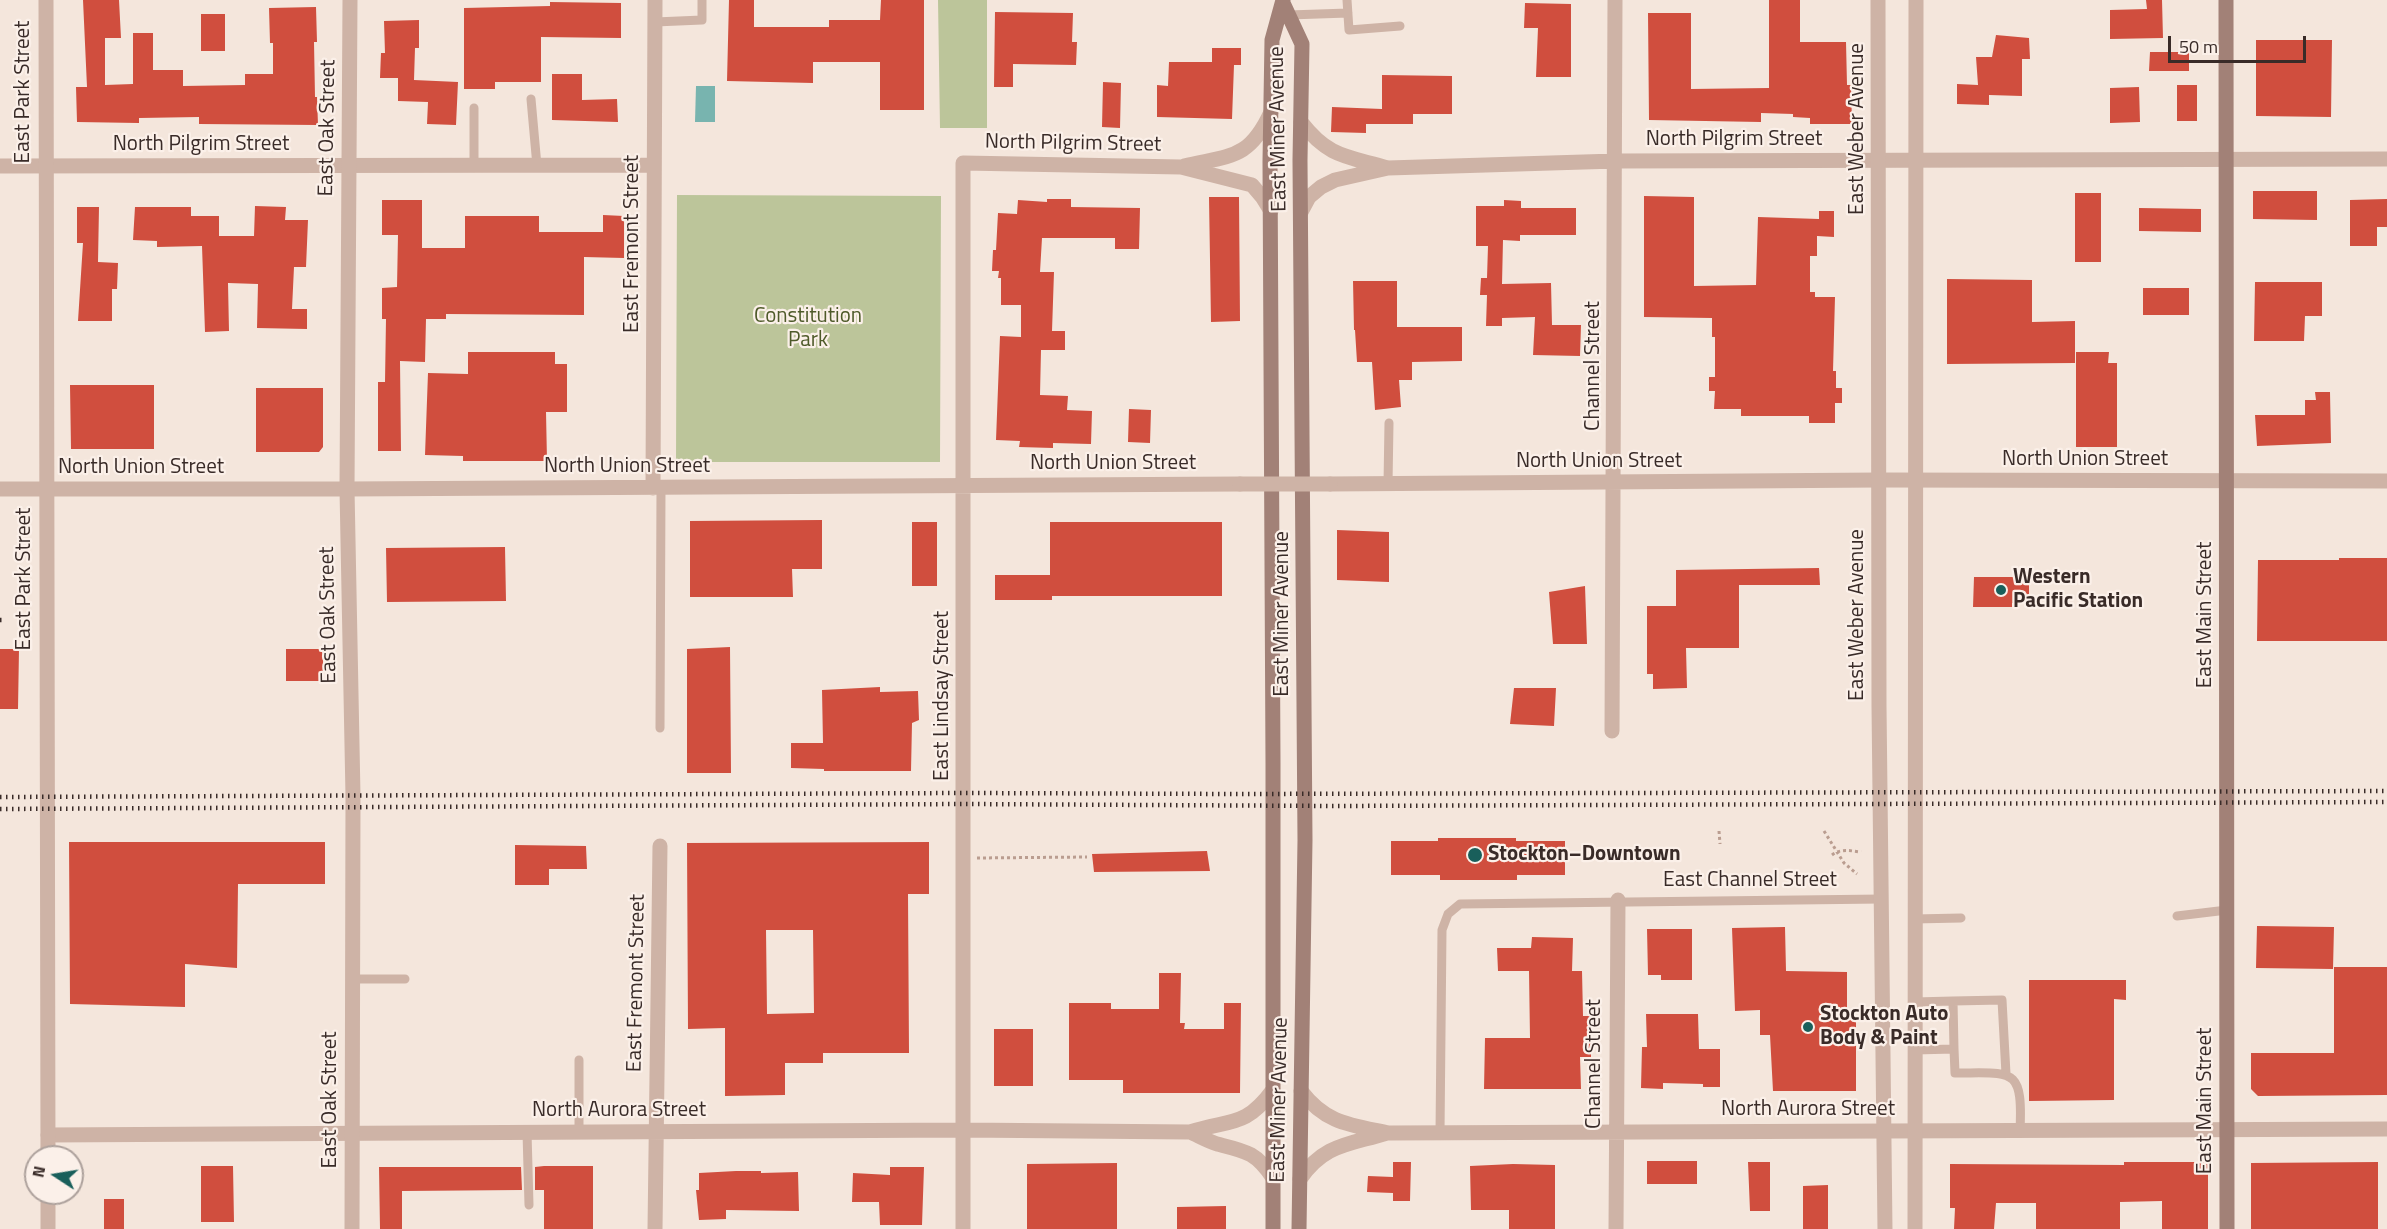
<!DOCTYPE html>
<meta charset="utf-8">
<style>
body{margin:0}
#map{position:relative;width:2387px;height:1229px;overflow:hidden;background:#f4e6dc;font-family:"Titillium Web",sans-serif}
canvas{display:block}
.north{position:absolute;left:24px;top:1145px;width:60px;height:60px;box-sizing:border-box;background:#fbf0e9;border:2px solid #ada19c;border-radius:50%;rotate:282deg;font-size:16px;font-weight:700;line-height:24px;text-align:center;color:#392b28}
.north::after{content:'';display:block;margin:auto;width:21px;height:27px;background:#195f5b;clip-path:polygon(50% 0,100% 100%,50% 72%,0 100%)}
.scale{position:absolute;left:2168px;top:36px;width:138px;height:27px;box-sizing:border-box;border:3px solid #392b28;border-top:0;padding-left:8px;font-size:18px;line-height:21px;white-space:nowrap;color:#392b28;-webkit-text-stroke:4px #fbf0e9;paint-order:stroke}
</style>
<div id="map">
<canvas width="2387" height="1229"></canvas>
<div class="north">N</div>
<div class="scale">50 m</div>
</div>
<script>
const g = document.querySelector('canvas').getContext('2d');
g.lineJoin = 'round';
function paint(path, color) { g.fillStyle = color; g.fill(path, 'evenodd'); }
function strokePath(path, color, width, dash) { g.strokeStyle = color; g.lineWidth = width; g.lineCap = dash ? 'butt' : 'round'; g.setLineDash(dash || []); g.stroke(path); }
function drawText(font, color, halo, rows, align = 'center') {
  g.font = font + ' "Titillium Web",sans-serif'; g.lineWidth = 4.5; g.setLineDash([]); g.textBaseline = 'middle'; g.strokeStyle = halo; g.fillStyle = color; for (const [text, x, y, turn = 0] of rows) {
    g.save(); g.translate(x, y); g.rotate((+turn || 0) * Math.PI / 180); g.textAlign = isNaN(turn) ? turn : align; if (halo) g.strokeText(text, 0, 0); g.fillText(text, 0, 0); g.restore();
  }
}
paint(new Path2D(`
 M938 0H987V128H940Z
 M677 195 941 196 940 462H676Z`), '#bcc59a');
paint(new Path2D(`
 M696 86H715V122H695Z`), '#78b4af');
paint(new Path2D(`
 M83 0H119L121 38H105V85L133 84V33H153V70H183V86L245 85V74H273V43H270L269 8 316 7 317 42H314L315 97H317L318 125 199 124V117L139 118V123L77 122 76 87H87Z
 M729 0H754V27H829V20H880L881 0H924V110H880V62H813V83L727 81Z
 M1769 0H1800V42H1846L1847 85H1851L1852 124H1810V118L1793 117V114L1761 113V122L1649 120 1648 13H1691V89L1769 88Z
 M2146 0H2162L2163 38 2110 39V10L2147 9Z
 M550 2 621 3V38L541 37V82H495V89H464V8L550 6Z
 M1525 3 1571 4V77H1536L1538 28H1524Z
 M995 12 1073 13 1072 42H1077L1076 65 1013 64V87H994Z
 M201 14H225V51H201Z
 M419 20V48H415L414 80 458 82 456 125 427 124 428 102 398 101V78H380L381 53H385L384 21Z
 M1996 35 2029 38 2030 59H2022V96L1989 95V105L1957 104V84L1978 85 1976 57H1992Z
 M2256 40H2332L2331 117 2256 116Z
 M1212 48H1241V65H1234L1232 119 1157 117V85L1168 86 1169 62H1212Z
 M2150 52H2189V71H2149Z
 M552 74H582V100L617 99 618 122 552 120Z
 M1382 75 1452 76V114H1413V124H1366V133L1331 132 1332 107 1382 109Z
 M1103 82 1121 83 1120 128 1102 127Z
 M2177 85H2197V121H2177Z
 M2139 87 2140 122 2110 123V88Z
 M2253 191H2317V220L2253 219Z
 M2075 193H2101V262H2075Z
 M1644 196 1694 197V286L1756 285 1758 217 1819 219V211H1834V237L1817 236V256H1810V292H1815V297H1835L1833 371H1836V388H1842V403H1835V423H1809V416H1741V409H1714L1715 391H1709V377H1715V337H1712V318L1644 317Z
 M1209 197H1239L1240 321 1211 322Z
 M1047 199H1071V207L1140 208 1139 249H1115V238H1042L1040 272H1054L1052 331H1065V350H1041L1040 395 1068 396 1067 410 1092 411 1091 444 1053 443V448L1019 447 1020 441 996 440 1000 336 1021 337V305H1001V278H998L999 271H992L993 250H996L998 213 1017 214 1018 200 1047 202Z
 M2387 199V227H2377V246H2350V200Z
 M382 200H422V248H465V216H539V232H603V215L624 216V258L584 257V315L446 314V319H426L425 362 400 361 401 451H378V382H385L386 319H382V288L397 287 398 235H382Z
 M1504 200 1521 201V208H1576V235H1520V241L1503 240 1502 284 1551 283 1552 325H1581L1580 356 1533 355 1535 317 1502 318V326H1486L1487 295H1480L1481 278H1487L1488 246H1476V206H1504Z
 M255 206 286 207 285 220H308L306 267H294L292 309H307V329L257 328 258 284 228 283 229 331 205 332 202 246 157 247V241L133 240 135 207H191V216H219V236H254Z
 M77 207H99L98 262 118 263 117 289H112V321H78L83 243H77Z
 M2139 208 2201 209V232L2139 231Z
 M1947 279 2032 280V322L2075 321V363L1947 364Z
 M1353 281H1397V327H1462V361L1412 362V380H1399L1401 407 1375 410 1372 362H1357L1355 330H1354Z
 M2255 282H2322V316H2305L2304 341H2254Z
 M2143 288H2189V315H2143Z
 M468 352H555V364H567V412H546L547 461H463V456L425 455 428 373 468 374Z
 M2076 352H2109L2108 363H2117V447H2076Z
 M70 385H154V449H71Z
 M256 388H323V447L319 452H256Z
 M2315 392H2330L2331 443 2257 446 2255 415H2305V400H2316Z
 M1129 409 1151 410 1150 443 1128 442Z
 M822 520V569H792L793 597H690V521Z
 M912 522H937V586H912Z
 M1050 522H1222V596H1052V600H995V575H1050Z
 M1337 530 1389 532V582L1337 580Z
 M505 547 506 601 387 602 386 548Z
 M2339 558H2387V641H2257L2258 560H2339Z
 M1819 568 1820 585H1739V648H1686L1687 688 1653 689V674H1647V606H1676V570Z
 M1974 577H2029V603H2012V607H1973Z
 M1585 586 1587 644H1553L1549 592Z
 M730 647 731 773H687V649Z
 M0 649H19L18 709H0Z
 M286 649H323V681H286Z
 M880 687V692L918 691 919 720 912 723 911 771H824V769L791 768V743H823L822 690Z
 M1514 688H1556L1554 726 1510 724Z
 M1438 838H1516V841H1565V875H1517V880H1440V875H1391V841H1438Z
 M69 842H325V884H238L237 968 185 964V1007L70 1004Z
 M929 842V894H908L909 1053H823V1063H785V1095L725 1096V1028L688 1029 687 843ZM766 930H813L814 1013 767 1014Z
 M515 845 586 846 587 869H549V885H515Z
 M1207 851 1210 871 1094 872 1092 854Z
 M2257 926 2334 927 2333 969 2256 968Z
 M1785 927 1786 971 1847 972V1013H1856V1091H1773L1770 1035H1760V1010L1735 1011 1732 928Z
 M1647 929H1692V980H1661V975H1648Z
 M1532 937 1573 938 1572 971H1582L1583 1016H1591V1057H1580L1581 1089H1484L1485 1038H1530L1529 971H1498L1497 948H1531Z
 M2334 967H2387V1095L2258 1096 2251 1089V1053H2334Z
 M1159 973H1181L1180 1023H1185L1184 1029H1224V1003H1241L1240 1093H1123V1080H1069V1003H1111V1009H1159Z
 M2029 980H2126V1000L2114 999V1100L2029 1101Z
 M1646 1014H1698L1699 1049H1720V1087H1703V1084L1663 1083V1089L1641 1088 1642 1047H1647Z
 M994 1029H1033V1086H994Z
 M1647 1161H1697V1184H1647Z
 M1393 1162H1411L1410 1201H1393V1193L1367 1192 1368 1176 1393 1177Z
 M1748 1162H1770V1211H1750Z
 M2124 1162H2208V1229H2162V1201L2120 1202V1229H2036V1203H1996L1994 1229H1954L1955 1208H1950V1164L2124 1165Z
 M2378 1162V1229H2251V1163Z
 M1117 1163V1229H1027V1164Z
 M1513 1164 1555 1165V1229H1509V1210H1471L1470 1166Z
 M201 1166H233L234 1222H201Z
 M544 1166H593V1229H544V1190H535V1167Z
 M379 1167H521L522 1190 402 1191V1229H380Z
 M890 1167H924L922 1225H880L879 1202H852L853 1173 890 1175Z
 M736 1171H761V1173L798 1172 799 1211 726 1210V1219L699 1220 696 1190H699V1173Z
 M1828 1185V1229H1803V1186Z
 M104 1199H124V1229H104Z
 M1226 1206V1229H1177V1207Z`), '#d04e3e');
strokePath(new Path2D(`
 M1719 831 1720 844
 M1824 831 1844 863 1857 874
 M1832 855C1841 848 1851 851 1861 852
 M977 858 1087 857`), '#ba9d90', 3, [3, 3]);
strokePath(new Path2D(`
 M1347 0 1349 30 1400 26
 M1289 15 1348 13
 M655 22 702 20V0
 M531 99 537 166
 M474 166V108
 M1388 484 1389 423
 M660 728 661 488
 M2177 916 2227 910
 M1914 919 1961 918
 M352 979H405
 M1953 1001 2002 1000 2006 1074
 M1914 1002 1953 1001 1954 1049
 M1914 1050 1954 1049 1955 1073C2013 1073 2023 1066 2020 1131
 M579 1060V1132
 M527 1132 529 1205
 M1440 1133 1442 930 1448 914 1460 904 1882 899`), '#ceb3a6', 9);
strokePath(new Path2D(`
 M1301 122C1329 158 1347 156 1388 168
 M0 166 654 165
 M1184 166C1230 155 1249 160 1271 112
 M1301 212 1309 197 1321 187 1335 180 1388 168 1616 161 2387 159
 M1330 484 1879 480 2387 481
 M653 488 655 0
 M0 489H347L1240 484
 M1612 731 1615 0
 M1301 1091C1326 1124 1351 1125 1389 1133L2387 1129
 M1190 1132C1199 1136 1208 1141 1217 1144 1245 1151 1256 1152 1273 1178
 M48 1135 963 1130 1190 1132C1231 1119 1245 1128 1273 1090
 M1300 1179C1324 1144 1348 1145 1387 1133
 M655 1229 660 846
 M963 1229V163L1181 167 1252 185 1263 198 1271 211
 M1616 1229 1618 900`), '#ceb3a6', 15);
strokePath(new Path2D(`
 M46 0 48 1157
 M350 0 347 489 353 796 352 1229
 M1878 0 1879 706 1885 1229
 M48 1193V1229
 M1915 1229 1916 0`), '#ceb3a6', 15);
strokePath(new Path2D(`
 M2226 0 2227 1229
 M1283 3 1302 44 1300 160 1305 840 1299 1229
 M1273 1229V764L1270 161 1272 40 1283 0`), '#a28177', 15);
strokePath(new Path2D(`
 M0 620H6
 M0 797 964 793 1238 794 2387 791
 M0 809 964 804 1333 806 2387 802`), '#392b28', 4.5, [1.5, 4.5]);
strokePath(new Path2D(`
 M1240 484H1330`), '#ceb3a6', 15);
for (const [x, y, r, color] of [
 [2001,590,6,"#195f5b"],
 [1475,855,8,"#195f5b"],
 [1808,1027,6,"#195f5b"]
]) { const dot = new Path2D(); dot.arc(x, y, r, 0, 2 * Math.PI); g.fillStyle = color; g.fill(dot); strokePath(dot, '#fbf0e9', 2); }
drawText('21px', '#392b28', '#fbf0e9', [
 ["East Park Street",24,92,-90],
 ["East Oak Street",328,128,-89],
 ["East Miner Avenue",1279,129,-91],
 ["East Weber Avenue",1858,129,-90],
 ["North Pilgrim Street",1734,140],
 ["North Pilgrim Street",1073,144,1],
 ["North Pilgrim Street",201,145],
 ["East Fremont Street",633,244,-90],
 ["Channel Street",1594,366,-90],
 ["North Union Street",2085,460],
 ["North Union Street",1599,462],
 ["North Union Street",1113,464],
 ["North Union Street",627,467],
 ["North Union Street",141,468],
 ["East Park Street",25,579,-90],
 ["East Miner Avenue",1283,614,-90],
 ["East Oak Street",329,615,-91],
 ["East Weber Avenue",1858,615,-90],
 ["East Main Street",2206,615,-90],
 ["East Lindsay Street",943,696,-90],
 ["East Channel Street",1750,881],
 ["East Fremont Street",637,983,-89],
 ["Channel Street",1595,1064,-90],
 ["East Oak Street",331,1100,-90],
 ["East Miner Avenue",1280,1100,-89],
 ["East Main Street",2206,1101,-90],
 ["North Aurora Street",1808,1110],
 ["North Aurora Street",619,1111]
]);
drawText('21px', '#4e5a29', '#fbf0e9', [
 ["Constitution",808,317],
 ["Park",808,341]
]);
drawText('bold 21px', '#392b28', '#fbf0e9', [
 ["Western",2013,578],
 ["Pacific Station",2013,602],
 ["Stockton–Downtown",1488,855],
 ["Stockton Auto",1820,1015],
 ["Body & Paint",1820,1039]
], 'left');
</script>
